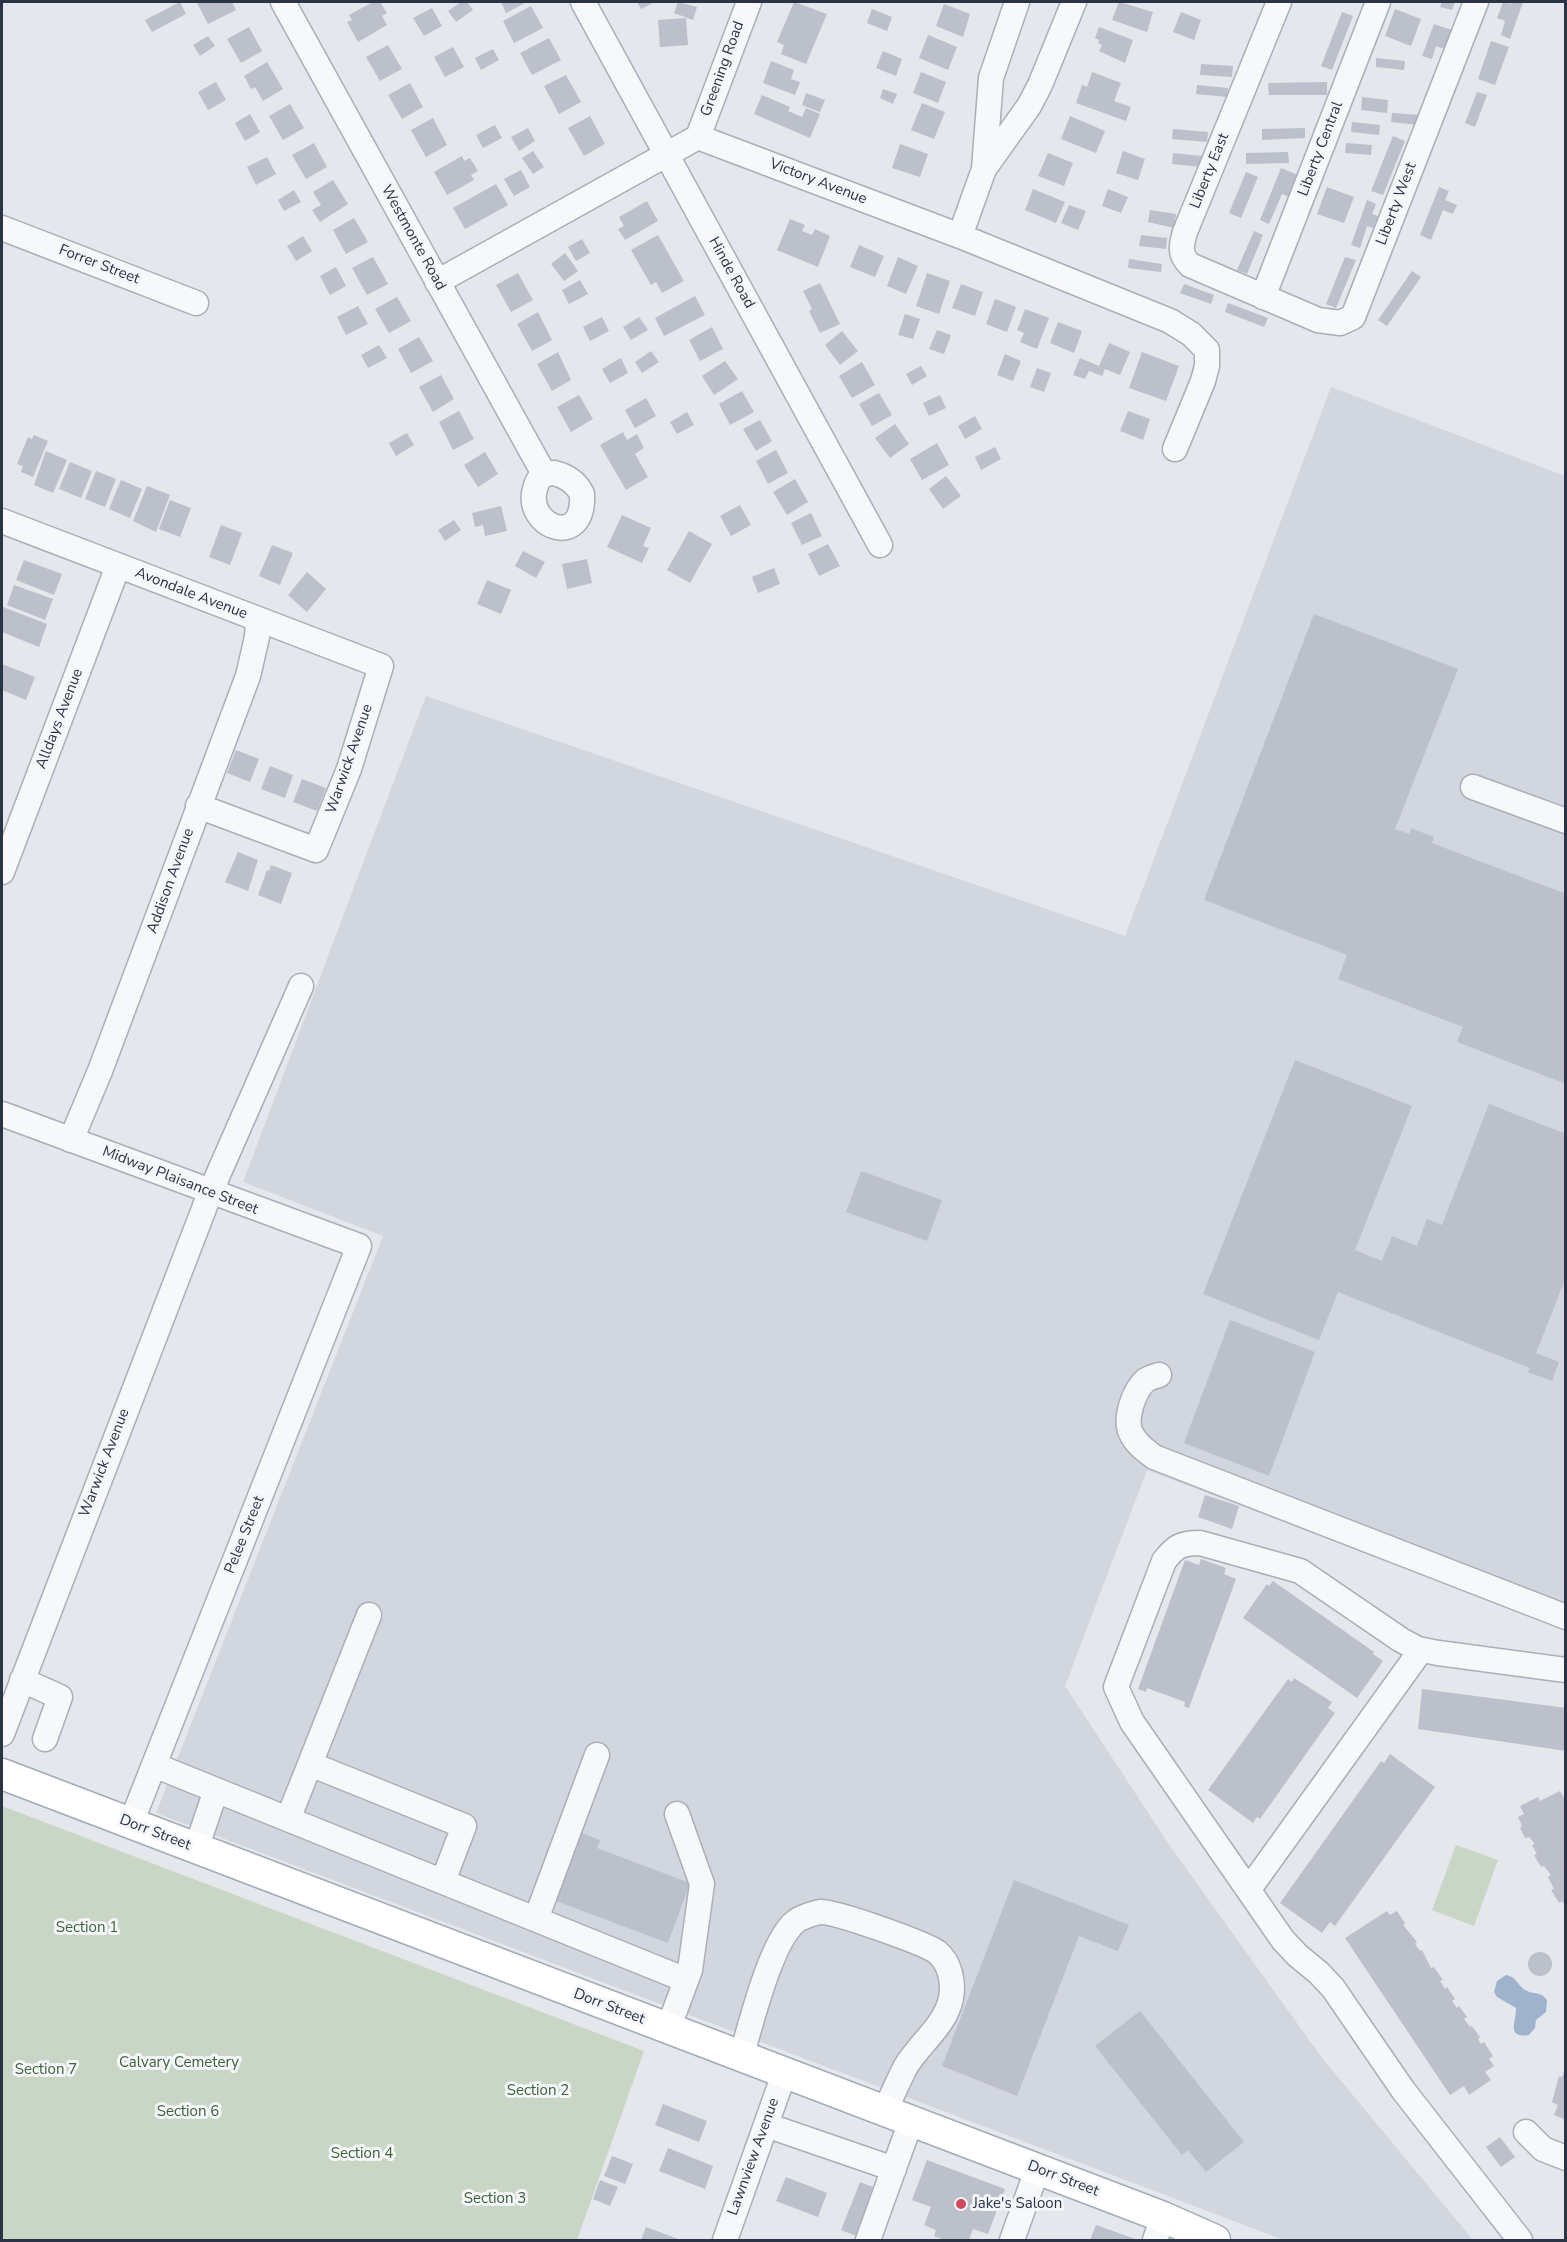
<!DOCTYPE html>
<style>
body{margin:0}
#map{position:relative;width:1567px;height:2242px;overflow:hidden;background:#e4e7ec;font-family:"Nunito Sans",sans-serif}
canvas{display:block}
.frame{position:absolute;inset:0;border:3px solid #2b3445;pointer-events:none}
</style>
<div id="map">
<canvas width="1567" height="2242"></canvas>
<div class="frame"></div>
</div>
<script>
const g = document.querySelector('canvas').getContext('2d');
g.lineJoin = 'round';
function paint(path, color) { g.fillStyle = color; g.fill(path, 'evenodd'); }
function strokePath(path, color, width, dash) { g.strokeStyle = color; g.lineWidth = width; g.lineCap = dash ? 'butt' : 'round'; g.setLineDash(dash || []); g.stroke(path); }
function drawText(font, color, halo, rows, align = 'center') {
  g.font = font + ' "Nunito Sans",sans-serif'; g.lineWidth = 6; g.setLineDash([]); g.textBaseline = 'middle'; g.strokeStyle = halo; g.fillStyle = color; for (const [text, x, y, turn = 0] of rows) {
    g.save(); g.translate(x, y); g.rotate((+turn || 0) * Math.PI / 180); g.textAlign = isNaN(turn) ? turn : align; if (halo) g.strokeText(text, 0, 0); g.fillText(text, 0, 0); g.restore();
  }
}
paint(new Path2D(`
 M1331 387 1565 476V1630L1147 1470 1065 1686 1168 1843 1322 2058 1473 2240H1284L156 1813 383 1236 243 1182 426 696 1125 936Z`), '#d2d6de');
paint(new Path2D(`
 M2 1806 644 2051 577 2240H2Z
 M1456 1845 1498 1860 1474 1926 1432 1910Z`), '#c9d6c5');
paint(new Path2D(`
 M1506 1975C1517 1977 1517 1985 1525 1990 1534 1995 1541 1991 1547 2000L1546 2012 1536 2020 1535 2028 1529 2035C1505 2039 1517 2019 1516 2008L1497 1997 1494 1992 1497 1981Z`), '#9fb4cc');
paint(new Path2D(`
 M180 2 186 14 152 32 145 20Z
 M200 2H232L236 10 208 24 197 3Z
 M373 2H380L387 13 382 16 387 25 358 42 347 22 352 20 349 15Z
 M461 2H467L473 10 456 22 448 11Z
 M501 2H527L506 13Z
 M637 2H655L641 9Z
 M678 2 697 7 693 20 674 13Z
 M794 2 827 14 806 64 781 54 784 45 777 42Z
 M1119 2 1153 12 1147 32 1112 20Z
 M1442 2H1455L1452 10 1440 7Z
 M1503 2 1511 4 1512 2H1523L1510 39 1501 35 1505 21 1497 18Z
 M944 4 970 14 963 37 936 26Z
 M531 6 543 28 514 43 503 21Z
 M432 8 442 26 424 36 413 18Z
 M872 9 892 17 887 31 867 23Z
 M1395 9 1421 19 1411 46 1385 36Z
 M1181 12 1201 20 1194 40 1173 32Z
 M1342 12 1353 16 1332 70 1321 66Z
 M686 18 688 45 660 47 658 20Z
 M1434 24 1452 30 1445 49 1436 46 1432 59 1422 56Z
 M249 27 262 51 241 63 227 39Z
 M1099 27 1133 40 1125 63 1099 51 1102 45 1098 43 1099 40 1095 38Z
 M928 35 957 47 948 70 919 58Z
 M208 36 215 46 200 56 193 45Z
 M549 38 561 60 532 75 520 53Z
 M1491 41 1509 47 1495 85 1478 79Z
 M388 45 402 69 380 81 366 57Z
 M453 47 464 67 445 77 434 57Z
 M493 49 499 60 481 70 475 58Z
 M883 51 902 59 896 76 876 68Z
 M1376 58 1405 61 1404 70 1376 67Z
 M771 61 794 70 791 79 800 82 795 95 763 83Z
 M267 62 283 89 263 101 255 87 251 89 244 76Z
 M1201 64 1233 66 1232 77 1200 75Z
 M921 72 946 82 938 103 913 93Z
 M1092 72 1121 83 1114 101 1131 107 1126 121 1076 103 1082 85 1087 87Z
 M566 75 581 102 559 114 544 86Z
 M216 82 226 100 208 110 198 92Z
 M1327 82V95H1269L1268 83Z
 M410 83 423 107 402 119 388 95Z
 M1197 85 1228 88 1227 97 1196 94Z
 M883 89 897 94 893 104 880 98Z
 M1477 92 1487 95 1475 127 1465 123Z
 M806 93 825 100 820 112 802 105Z
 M762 95 790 107 788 111 802 117 806 108 820 114 810 138 754 114Z
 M1362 97 1388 100 1387 113 1361 110Z
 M922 103 945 112 934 139 911 130Z
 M290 104 304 128 283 140 269 116Z
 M1392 113 1420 115 1419 125 1391 122Z
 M250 114 260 132 245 141 235 123Z
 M590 116 605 144 584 156 568 128Z
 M1070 116 1105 131 1096 153 1061 139Z
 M433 118 447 145 426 157 411 130Z
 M1352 122 1380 125 1379 135 1351 132Z
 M495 125 502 138 483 148 476 135Z
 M528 128 535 141 519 151 511 137Z
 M1305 128V138L1262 140V129Z
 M1173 129 1208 132 1207 142 1172 139Z
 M1393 136 1405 141 1383 195 1371 191Z
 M314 143 327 167 306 179 292 155Z
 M1346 143 1372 145 1371 155 1345 153Z
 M900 144 928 154 920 177 892 168Z
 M533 151 544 167 533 174 522 158Z
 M1123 151 1145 159 1138 180 1116 173Z
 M1288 152 1289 163 1246 164V153Z
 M1048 153 1073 163 1064 186 1038 176Z
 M1173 153 1202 156 1201 167 1172 164Z
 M462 156 464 161 470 158 478 171 471 175 474 180 447 195 434 172Z
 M267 157 276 174 256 185 247 167Z
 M1281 168 1298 175 1289 197 1282 194 1269 224 1260 220Z
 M521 170 530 187 514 196 504 179Z
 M1246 172 1258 177 1241 218 1229 213Z
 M333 180 348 204 320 222 312 210 321 205 313 192Z
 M496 184 508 205 465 229 453 208Z
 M1327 187 1354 197 1344 223 1317 214Z
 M1439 187 1449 191 1445 200 1457 205 1453 214 1443 210 1431 240 1420 235Z
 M1033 189 1065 202 1056 223 1025 210Z
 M1108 189 1128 197 1121 213 1102 206Z
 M294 190 301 202 284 211 278 200Z
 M1367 200 1376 204 1372 214 1378 216 1373 228 1367 226 1360 248 1351 245Z
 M647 201 658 221 625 240 618 229 624 226 619 217Z
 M1069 205 1086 211 1078 230 1061 223Z
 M1150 210 1176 214 1174 228 1148 222Z
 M354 218 368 242 346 254 333 230Z
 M790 219 805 225 802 231 812 235 815 229 830 236 818 267 777 250Z
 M1254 231 1263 235 1247 274 1237 270Z
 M658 235 684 281 662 293 656 282 651 285 631 250Z
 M1141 235 1167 238 1166 249 1139 246Z
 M303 236 312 251 296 261 287 246Z
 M582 239 590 253 576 261 568 247Z
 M859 245 884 256 875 277 850 267Z
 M565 253 578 271 564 281 551 264Z
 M373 257 388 284 367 295 352 268Z
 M898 257 918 266 906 294 887 286Z
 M1345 257 1356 260 1336 308 1326 304Z
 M1129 259 1162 264 1161 272 1128 268Z
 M336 267 346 286 330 295 320 276Z
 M1412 271 1421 277 1387 326 1378 320Z
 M518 273 533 300 511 312 496 285Z
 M927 273 950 281 939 314 916 306Z
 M580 280 588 294 569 304 562 290Z
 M820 283 840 324 820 333 809 311 812 309 803 291Z
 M961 284 983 292 975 316 952 308Z
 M1184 284 1214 295 1211 304 1180 293Z
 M695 296 705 315 664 336 655 318Z
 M397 297 411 321 389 333 375 309Z
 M995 299 1016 307 1007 332 986 324Z
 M1228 303 1268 318 1264 327 1225 312Z
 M358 306 368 324 346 335 337 317Z
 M1025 309 1049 318 1037 349 1020 342 1024 333 1017 330Z
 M538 312 552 340 532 351 517 324Z
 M905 314 920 319 913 339 898 335Z
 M602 317 609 331 590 341 583 327Z
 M639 317 648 330 631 340 623 327Z
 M1058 322 1082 331 1074 353 1050 343Z
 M712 327 723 349 700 361 689 340Z
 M937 330 951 335 944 354 929 349Z
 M842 331 858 351 840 365 825 345Z
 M419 337 433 361 411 373 398 349Z
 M1109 343 1130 352 1120 375 1105 369 1102 376 1089 371 1085 379 1073 375 1080 358 1099 366Z
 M379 345 387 358 368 368 361 355Z
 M651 351 659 362 642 373 635 362Z
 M558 352 571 380 552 391 537 364Z
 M1142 352 1179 366 1166 401 1129 388Z
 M1005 354 1021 361 1013 381 997 375Z
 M621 358 628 373 610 383 602 369Z
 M725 361 738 379 714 395 702 376Z
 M862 362 875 385 852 398 839 376Z
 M921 366 927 376 912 385 906 374Z
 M1037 368 1051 373 1044 392 1030 387Z
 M441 375 454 399 433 412 419 387Z
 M742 391 754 412 730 425 719 404Z
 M879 393 892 415 872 426 859 404Z
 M579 395 593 419 571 432 557 407Z
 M940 395 946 408 929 416 923 403Z
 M646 398 656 416 635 428 625 410Z
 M459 411 474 439 453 450 439 422Z
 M1128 411 1150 419 1143 440 1120 431Z
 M687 412 694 425 677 434 670 422Z
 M975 416 982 429 965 439 958 426Z
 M760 420 772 441 756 451 743 429Z
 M895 424 909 444 890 458 875 438Z
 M623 432 627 440 637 434 644 448 635 454 648 477 626 490 600 445Z
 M407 433 414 445 396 456 389 443Z
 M34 435 48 441 33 477 21 472 23 466 17 464 28 437 32 439Z
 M937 443 949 465 922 480 910 459Z
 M995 447 1001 459 981 470 975 457Z
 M776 450 788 473 768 484 756 461Z
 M46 451 67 460 53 493 34 485Z
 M485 452 498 474 478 487 464 465Z
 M70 462 92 471 81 498 59 489Z
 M96 471 116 479 105 507 85 499Z
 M946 476 961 496 943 509 929 489Z
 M795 479 808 502 787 515 773 492Z
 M121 480 142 489 130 518 109 509Z
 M147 486 170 495 156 532 133 521Z
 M170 500 191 508 180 537 159 529Z
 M740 505 751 525 731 536 720 516Z
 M501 506 507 531 485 536 483 525 475 527 472 513Z
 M811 513 822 536 802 545 791 523Z
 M622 515 651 528 643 546 649 548 642 563 607 547Z
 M454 520 461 530 445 541 438 530Z
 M221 525 242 533 230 565 209 557Z
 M689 531 712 544 690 583 667 570Z
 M828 544 840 566 819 576 808 554Z
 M272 545 293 553 280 585 259 576Z
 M523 551 545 562 536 578 515 566Z
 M587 559 592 583 567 589 562 564Z
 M24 560 62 574 54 595 16 580Z
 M774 568 780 584 758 593 752 577Z
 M307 572 326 589 307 612 288 595Z
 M487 580 511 590 501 614 477 604Z
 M14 585 53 599 45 620 7 605Z
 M3 607 47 624 39 647 2 632Z
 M1314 614 1458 669 1395 829 1409 834 1411 828 1434 837 1432 843 1566 894V1084L1457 1042 1463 1027 1338 979 1347 955 1204 900Z
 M2 664 35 677 26 700 2 690Z
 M236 750 259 759 250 782 227 773Z
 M270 766 293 775 285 798 261 789Z
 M302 779 326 788 317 811 293 802Z
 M238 852 258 860 248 891 225 882Z
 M271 865 292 873 281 904 258 895 267 870 269 871Z
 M1295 1060 1412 1106 1355 1250 1382 1261 1392 1236 1417 1246 1427 1219 1442 1225 1489 1104 1566 1134V1277L1536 1353 1559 1362 1552 1381 1528 1372 1530 1368 1338 1292 1319 1340 1203 1294Z
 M861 1171 942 1200 927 1241 846 1212Z
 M1230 1320 1315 1352 1269 1476 1184 1443Z
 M1205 1495 1239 1506 1232 1529 1198 1517Z
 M1201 1559 1226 1568 1224 1574 1236 1579 1189 1708 1184 1706 1185 1702 1147 1688 1146 1692 1138 1689 1185 1560 1199 1565Z
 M1273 1581 1374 1652 1373 1654 1383 1661 1357 1698 1243 1618 1267 1584 1269 1586Z
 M1294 1678 1332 1702 1328 1708 1335 1713 1260 1819 1257 1817 1253 1823 1208 1790 1288 1679 1292 1682Z
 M1422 1689 1566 1708V1751L1418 1729Z
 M1390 1754 1435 1787 1335 1926 1330 1922 1322 1933 1280 1903 1381 1761 1384 1763Z
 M1560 1791 1566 1801V1907L1562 1901 1559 1903 1551 1890 1554 1889 1548 1877 1551 1875 1544 1866 1541 1867 1534 1855 1537 1854 1532 1845 1535 1844 1529 1837 1525 1838 1520 1828 1522 1826 1518 1817 1524 1814 1520 1806 1538 1797 1540 1801Z
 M582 1833 600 1840 597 1848 690 1883 668 1943 556 1901Z
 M1014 1880 1129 1925 1118 1951 1079 1936 1017 2096 942 2066Z
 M1387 1911 1390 1915 1397 1911 1405 1923 1403 1925 1417 1942 1415 1944 1420 1951 1422 1950 1431 1968 1434 1967 1443 1980 1440 1981 1445 1989 1447 1987 1455 1999 1452 2001 1457 2008 1459 2006 1467 2017 1464 2019 1470 2027 1472 2026 1480 2037 1478 2039 1481 2044 1484 2042 1493 2056 1489 2059 1494 2066 1485 2072 1491 2080 1469 2095 1464 2086 1450 2095 1345 1938Z
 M1528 1964a12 12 0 1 1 24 0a12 12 0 1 1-24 0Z
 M1140 2011 1244 2142 1206 2172 1188 2150 1182 2155 1095 2046Z
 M1565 2068H1566V2120L1554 2115 1558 2105 1552 2102 1559 2076 1562 2077Z
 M663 2104 707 2121 699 2142 655 2125Z
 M1500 2137 1515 2157 1501 2167 1486 2147Z
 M668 2148 713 2166 705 2189 659 2171Z
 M612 2156 633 2164 625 2184 604 2176Z
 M927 2160 1005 2189 988 2234 973 2229 969 2240H945L934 2236 936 2230 924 2225 931 2207 912 2200Z
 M786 2177 827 2193 818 2217 776 2201Z
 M600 2180 618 2187 610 2206 593 2199Z
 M860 2182 878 2189 859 2237 841 2230Z
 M1096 2225 1138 2240H1090Z
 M646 2227 681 2240H641Z`), '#bbc0ca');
const minor = new Path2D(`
 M283 2 544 474
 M583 2 880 545
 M1279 2 1185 232C1181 246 1179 254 1190 265L1318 320 1340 323 1353 317 1476 2
 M698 137 749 2
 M984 169 991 78 1017 2
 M2 228 196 303
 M960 236 984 169 1029 106 1040 85 1074 2
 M437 282 698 137 960 236 1170 321 1191 334 1207 350V366L1203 381 1175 449
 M1263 297 1378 2
 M554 473C567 476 576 482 582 494 585 551 524 526 535 489 538 477 542 474 554 473Z
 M2 521 381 666 349 769 316 850 198 806
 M1473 787 1566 821
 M2 872 118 566
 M2 1114 359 1246 131 1823
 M71 1140 100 1071 248 676 257 637 258 619
 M1159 1375C1156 1376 1149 1378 1146 1380 1134 1390 1124 1419 1131 1433 1136 1444 1145 1450 1154 1457L1566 1617
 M22 1680 60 1697 45 1739
 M2 1734 210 1193 301 986
 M310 1764 369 1615
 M154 1765 686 1980
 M288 1819 310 1764 464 1826 443 1881
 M196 1849 216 1790
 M1249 1889 1421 1650
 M536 1919 597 1755
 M668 2029 690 1970 702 1884 677 1814
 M741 2057C751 2025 770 1943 795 1922 799 1918 814 1913 820 1912 835 1911 924 1943 937 1952 950 1963 954 1982 951 1998 946 2025 919 2044 906 2066 898 2081 892 2097 884 2111
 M766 2125 894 2169
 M1526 2132 1543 2149 1566 2158
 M725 2240 784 2074
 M868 2240 911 2121
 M1012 2240 1037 2170
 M1155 2240 1163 2217
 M1520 2240 1403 2090 1333 1988 1319 1973 1297 1955 1283 1940 1132 1722 1116 1687 1164 1561C1175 1547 1180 1543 1200 1543L1300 1571 1401 1640 1418 1649 1438 1653 1566 1670`);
const major = new Path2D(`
 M2 1774 1163 2217 1215 2240`);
strokePath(minor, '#a9aeb7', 27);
strokePath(major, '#a3abb8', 33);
strokePath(minor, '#f7f8fa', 24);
strokePath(major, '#fff', 30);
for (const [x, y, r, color] of [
 [961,2204,6,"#d1495b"]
]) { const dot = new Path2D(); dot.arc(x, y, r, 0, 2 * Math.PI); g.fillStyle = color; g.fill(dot); strokePath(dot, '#f4f6f9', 2); }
drawText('15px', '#2b3445', '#f4f6f9', [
 ["Greening Road",723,69,-70],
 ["Liberty Central",1321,149,-69],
 ["Liberty East",1210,171,-68],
 ["Victory Avenue",818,182,21],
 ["Liberty West",1397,204,-69],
 ["Westmonte Road",413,238,61],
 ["Forrer Street",99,265,21],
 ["Hinde Road",731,273,61],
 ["Avondale Avenue",191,594,21],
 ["Alldays Avenue",60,719,-69],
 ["Warwick Avenue",350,759,-71],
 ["Addison Avenue",171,881,-70],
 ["Midway Plaisance Street",180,1181,21],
 ["Warwick Avenue",105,1463,-69],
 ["Pelee Street",245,1535,-68],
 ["Dorr Street",155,1833,21],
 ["Dorr Street",609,2007,21],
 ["Lawnview Avenue",754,2157,-70],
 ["Dorr Street",1063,2179,21]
]);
drawText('15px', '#3f6138', '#f4f6f9', [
 ["Section 1",87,1928],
 ["Calvary Cemetery",179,2063],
 ["Section 7",46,2070],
 ["Section 2",538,2091],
 ["Section 6",188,2112],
 ["Section 4",362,2154],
 ["Section 3",495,2199]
]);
drawText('15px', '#2b3445', '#f4f6f9', [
 ["Jake's Saloon",973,2204]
], 'left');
</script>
